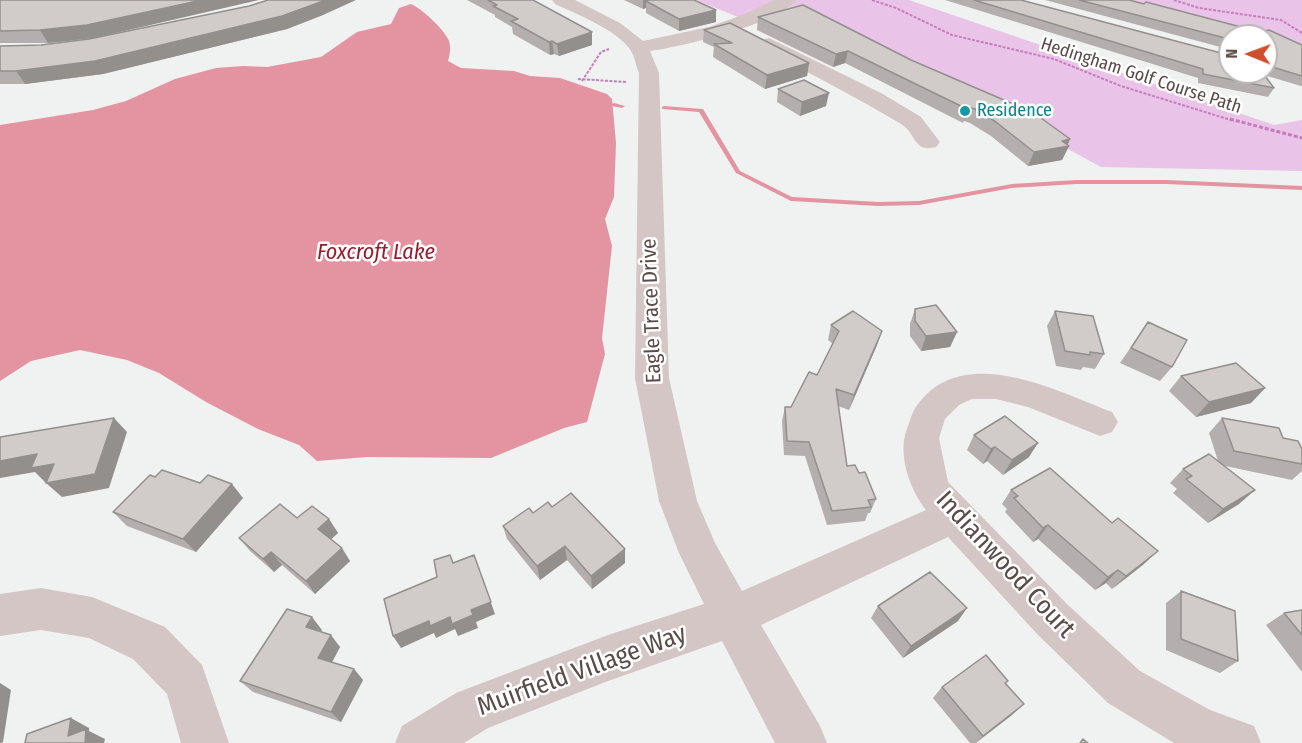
<!DOCTYPE html>
<style>
body{margin:0}
#map{position:relative;width:1302px;height:743px;overflow:hidden;background:#eff2f1;font-family:"Fira Sans Condensed",sans-serif}
canvas{display:block}
.north{position:absolute;left:1218px;top:24px;width:60px;height:60px;box-sizing:border-box;background:#fff;border:2px solid #bdb7b6;border-radius:50%;rotate:271deg;font-size:16px;font-weight:700;line-height:24px;text-align:center;color:#5b4b49}
.north::after{content:'';display:block;margin:auto;width:21px;height:27px;background:#cf4e2c;clip-path:polygon(50% 0,100% 100%,50% 72%,0 100%)}
</style>
<div id="map">
<canvas width="1302" height="743"></canvas>
<div class="north">N</div>
</div>
<script>
const g = document.querySelector('canvas').getContext('2d');
g.lineJoin = 'round';
function paint(path, color) { g.fillStyle = color; g.fill(path, 'evenodd'); }
function strokePath(path, color, width, dash) { g.strokeStyle = color; g.lineWidth = width; g.lineCap = dash ? 'butt' : 'round'; g.setLineDash(dash || []); g.stroke(path); }
function drawText(font, color, halo, rows, align = 'center') {
  g.font = font + ' "Fira Sans Condensed",sans-serif'; g.lineWidth = 5; g.setLineDash([]); g.textBaseline = 'middle'; g.strokeStyle = halo; g.fillStyle = color; for (const [text, x, y, turn = 0] of rows) {
    g.save(); g.translate(x, y); g.rotate((+turn || 0) * Math.PI / 180); g.textAlign = isNaN(turn) ? turn : align; if (halo) g.strokeText(text, 0, 0); g.fillText(text, 0, 0); g.restore();
  }
}
paint(new Path2D(`
 M696 0H909L1274 125 1302 120V171L1101 167 803 5 738 17Z
 M1129 0H1302V48L1266 36H1258Z`), '#eac3e9');
paint(new Path2D(`
 M411 4C422 9 445 30 449 41 451 48 450 54 448 61L461 68 514 71 530 76 560 78 607 94 612 99 616 143 614 197 605 219 612 246 602 338 605 354 587 422 564 428 491 458 367 457 317 461 299 445 258 429 206 402 159 373 127 360 80 350 31 361 0 381V125L93 110 126 101 175 79 216 68 243 66 267 67 321 57 357 32 391 24 399 8Z`), '#e394a0');
paint(new Path2D(`
 M614 103 625 106 622 108 612 106V104Z
 M664 106 703 109 740 171 792 197 878 202 919 201 1012 184 1076 180H1166L1302 186V190L1166 184H1076L1012 188 919 205 878 206 791 201 736 173 699 112 662 109V107Z`), '#e394a0');
strokePath(new Path2D(`
 M872 0 896 8 952 35 1054 59 1121 86 1234 121
 M1174 0 1199 8 1281 20 1302 33
 M578 79 626 82
 M582 81 601 52 609 49`), '#c57eba', 2, [3, 1.5]);
strokePath(new Path2D(`
 M1230 119 1302 138`), '#c57eba', 3, [4, 2]);
paint(new Path2D(`
 M552 0H575L620 23 643 41 709 27 745 14 774 0H796C778 24 681 47 650 51L659 73 669 378 697 501 715 543 742 591 926 510C910 490 897 454 907 429 910 421 912 411 918 404 964 342 1057 391 1112 412L1118 422 1112 432 1100 436 1028 407 996 399H972L959 405 945 419 939 438 948 482 1068 605 1140 671 1210 710 1254 726 1261 743H1174L1108 703 1038 635 948 537 761 625 820 726 827 743H775L722 641 608 681 488 728 464 743H395L402 726 456 693 608 635 704 604 679 553 659 501 635 378 639 73C636 66 635 57 631 51 618 30 576 14 555 4Z
 M769 38 881 93 921 117 940 142 936 147C913 153 917 134 901 124 856 97 809 73 762 48L760 44 762 40Z
 M41 588 92 597 165 627 202 665 229 743H181L167 694 133 659 89 638 41 630 0 636V594Z`), '#d3c6c4');
paint(new Path2D(`
 M0 0 94 38 48 43H0Z
 M467 0H533L592 45 559 56 554 54 550 55 513 34 512 27 495 17V15Z
 M624 0H694L716 22 679 31 646 13V8L643 9Z
 M945 0H1021L1221 53 1226 52 1224 48 1045 0H1129L1302 45V86H1301L1264 75 1274 88 1268 97 1198 83V78ZM1230 36H1266V72H1230Z
 M323 15 287 29 103 74 25 84H0V46L41 45Z
 M758 17 911 60 1070 139 1068 145 1069 146 1062 160 1028 166 991 136 970 123 964 121 963 123 845 63 833 67 757 30Z
 M704 30 809 63 807 76 765 89 713 57 714 47 703 42Z
 M778 89 826 106 800 116 777 102Z
 M915 309 957 332 950 347 921 351 910 336V324Z
 M1055 311 1104 354 1095 369 1083 367 1081 370 1056 366 1047 326Z
 M1148 322 1172 367 1160 381 1120 363Z
 M831 325 877 345 849 410 838 406 847 466 859 473 876 499 870 513H868L865 521 827 525 805 456 784 455 782 421 785 407H791L817 375 833 344 828 340Z
 M1181 376 1265 388 1251 403 1196 417 1169 391Z
 M1222 418 1283 438 1302 449V471L1292 480 1225 466 1239 504 1208 523 1173 493 1177 489 1170 483 1183 469 1218 461 1209 433Z
 M974 435 1029 457 1003 475 987 461 983 464 967 450Z
 M155 477 243 498 196 552 127 526 113 512Z
 M1011 490 1144 564 1112 589 1106 583 1095 590 1038 539 1033 542 1005 512 1007 509 1002 504Z
 M552 507 625 563 592 589 567 560 540 580 507 539 503 526 533 513Z
 M297 518 329 519 338 533 331 539 350 561 315 594 282 565 274 572 250 551 239 538Z
 M1181 591 1238 661 1220 673 1166 650V603Z
 M878 606 958 621 903 658 871 618Z
 M1302 610V672L1266 625 1284 613Z
 M322 630 321 632 340 647 332 662 354 669 363 680 341 722 253 692 240 681Z
 M1005 684 1012 715 976 743H970L933 698 942 687Z`), '#b4afae');
paint(new Path2D(`
 M202 0H259L94 38 48 43 40 30Z
 M326 0H356L323 15 287 29 103 74 25 84 16 71Z
 M643 0H672L646 1V8L643 9Z
 M716 10V22L679 31V19Z
 M592 32V45L559 56 557 44Z
 M552 41 554 54 550 55 549 42Z
 M848 51 845 63 833 67 836 54Z
 M809 63 807 76 765 89 767 75Z
 M829 93 826 106 800 116 802 102Z
 M1070 139 1067 146H1069L1062 160 1028 166 1034 152 1062 141Z
 M882 331 877 345 849 410 854 395Z
 M957 332 950 347 921 351 926 336Z
 M1265 388 1251 403 1196 417 1209 402Z
 M114 418 127 432 109 488 62 497 46 483Z
 M1038 443 1029 457 1003 475 1012 460Z
 M995 447 987 461 983 464 991 449Z
 M37 454 54 464 46 483 35 472 0 478V461Z
 M232 484 243 498 196 552 183 539Z
 M1255 490 1239 504 1208 523 1223 509Z
 M329 519 338 533 327 543 318 529Z
 M1048 525 1038 539 1033 542 1043 528Z
 M565 546 567 560 540 580 537 566Z
 M342 548 350 561 315 594 306 581Z
 M625 549V563L592 589 591 576Z
 M1158 551 1144 564 1112 589 1126 576Z
 M271 552 282 565 274 572 263 559Z
 M474 555 495 614 476 622 478 628 458 636 455 629 436 638 434 633 401 648 393 636 429 621 450 617 471 610Z
 M1118 570 1106 583 1095 590 1108 577Z
 M967 608 958 621 903 658 911 646Z
 M312 617 322 630 316 639 306 627Z
 M331 635 340 647 328 670 318 658Z
 M354 669 363 680 341 722 331 712Z
 M0 683 11 690 3 742 1 743H0Z
 M1024 704 1012 715 975 743 983 736Z
 M71 718 89 728V731L105 739 104 743H81L68 736Z`), '#928f8d');
const building = new Path2D(`
 M0 0H202L87 25 40 30 0 31Z
 M268 0H326L282 16 95 61 16 71H0V46L41 45 89 39 249 6Z
 M488 0H533L592 32 557 44 552 41 549 42 511 21 518 19 493 6 497 5Z
 M648 0H694L716 10 679 19 646 1Z
 M974 0H1021L1221 53 1229 51 1230 50V72H1262L1274 88 1203 74V69Z
 M1079 0H1129L1144 4 1146 2 1260 32 1269 30 1302 45V76L1266 65V36H1230V42L1229 39Z
 M803 5 911 60 1034 113 1070 139 1062 141 1069 146 1034 152 996 122 975 109 968 107 967 109 848 51 836 54 758 17Z
 M730 23 809 63 767 75 714 44 732 43 704 30Z
 M804 80 829 93 802 102 778 89Z
 M936 305 957 332 926 336 915 321V309Z
 M853 311 882 331 854 395 836 389 847 466 855 465 859 473 865 472 876 499 868 500 871 507 832 511 809 442 787 441 785 407H791L809 372 817 375 839 331 831 325Z
 M1055 311 1093 316 1104 354 1090 352V355L1065 351Z
 M1148 322 1187 340 1172 367 1131 348Z
 M1236 363 1265 388 1209 402 1181 376Z
 M1005 416 1038 443 1012 460 995 447 991 449 974 435Z
 M114 418 95 474 46 483 54 464 31 468 37 454 0 461V437Z
 M1222 418 1279 428 1283 438 1298 441 1302 449V464L1234 451Z
 M1209 454 1255 490 1223 509 1186 479 1192 476 1183 469Z
 M1050 468 1112 523 1118 518 1158 551 1126 576 1118 570 1108 577 1048 525 1043 528 1014 498 1018 496 1011 490Z
 M162 470 200 483 208 475 232 484 183 539 113 512 150 475 155 477Z
 M571 493 625 549 591 576 565 546 537 566 503 526 529 508 533 513 548 502 552 507Z
 M280 504 297 518 312 506 329 519 318 529 342 548 306 581 271 552 263 559 239 538Z
 M450 555 453 563 474 555 491 602 471 610 473 615 452 624 450 617 430 626 429 621 393 636 384 599 437 577 434 560Z
 M930 572 967 608 911 646 878 606Z
 M1181 591 1235 611 1238 661 1181 639Z
 M287 609 312 617 306 627 331 635 318 658 354 669 331 712 240 681Z
 M1302 610V635L1284 613Z
 M986 655 1008 681 1005 683 1024 704 983 736 942 687Z
 M71 718 68 736 86 729 85 743H25L27 734Z
 M1083 739 1088 743H1080Z`);
paint(building, '#d1ccca');
strokePath(building, '#928f8d', 1.5);
for (const [x, y, r, color] of [
 [965,111,6,"#0f9aa8"]
]) { const dot = new Path2D(); dot.arc(x, y, r, 0, 2 * Math.PI); g.fillStyle = color; g.fill(dot); strokePath(dot, '#fff', 2); }
drawText('18px', '#5b4b49', '#fff', [
 ["Hedingham Golf Course Path",1141,76,18]
]);
drawText('18px', '#0d838f', '#fff', [
 ["Residence",977,111]
], 'left');
drawText('21px', '#5b4b49', '#fff', [
 ["Eagle Trace Drive",652,311,-92]
]);
drawText('italic 22px', '#9c1b2e', '#fff', [
 ["Foxcroft Lake",376,253]
]);
drawText('26px', '#5b4b49', '#fff', [
 ["Indianwood Court",1005,565,47],
 ["Muirfield Village Way",582,671,-20]
]);
</script>
